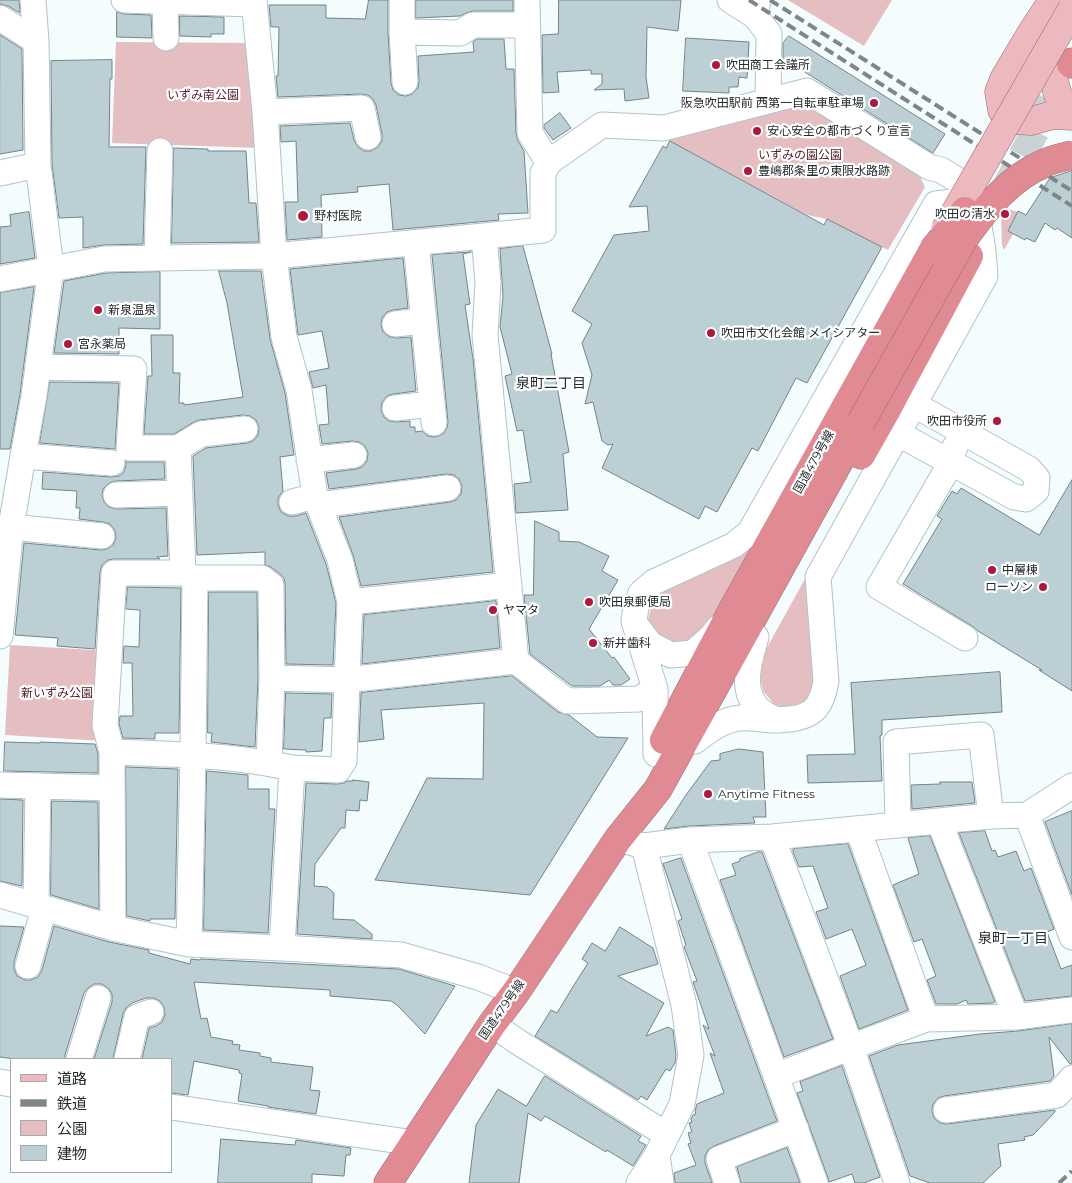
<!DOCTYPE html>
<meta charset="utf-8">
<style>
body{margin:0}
#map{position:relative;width:1072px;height:1183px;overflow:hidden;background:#f4fcfe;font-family:Montserrat,"Noto Sans JP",sans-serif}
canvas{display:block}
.legend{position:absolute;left:10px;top:1058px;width:162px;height:115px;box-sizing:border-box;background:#fff;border:1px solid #a7aaab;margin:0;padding:6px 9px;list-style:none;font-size:15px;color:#242b2d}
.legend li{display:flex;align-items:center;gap:10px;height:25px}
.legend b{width:25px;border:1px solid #a7aaab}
</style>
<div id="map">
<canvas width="1072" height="1183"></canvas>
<ul class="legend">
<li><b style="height:6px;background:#ecb9be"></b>道路</li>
<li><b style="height:6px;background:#7f8688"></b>鉄道</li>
<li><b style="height:14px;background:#e5bec1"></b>公園</li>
<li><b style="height:14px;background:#bccfd4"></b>建物</li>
</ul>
</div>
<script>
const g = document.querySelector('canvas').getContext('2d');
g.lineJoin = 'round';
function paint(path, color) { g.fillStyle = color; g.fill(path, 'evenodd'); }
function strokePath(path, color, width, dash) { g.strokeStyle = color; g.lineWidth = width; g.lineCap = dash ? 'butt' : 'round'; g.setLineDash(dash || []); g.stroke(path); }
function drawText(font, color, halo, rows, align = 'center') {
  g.font = font + ' Montserrat,"Noto Sans JP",sans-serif'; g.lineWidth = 4.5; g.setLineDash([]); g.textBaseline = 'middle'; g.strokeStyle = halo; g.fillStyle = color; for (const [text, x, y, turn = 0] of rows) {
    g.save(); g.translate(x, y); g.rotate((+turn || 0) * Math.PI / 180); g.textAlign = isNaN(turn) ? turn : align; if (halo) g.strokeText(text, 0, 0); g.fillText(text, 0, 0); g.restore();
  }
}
paint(new Path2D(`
 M788 0H892L864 46Z
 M116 42 252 43 260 148 112 143Z
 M799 101 813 105 923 172 921 179 925 187 888 250 827 219 807 215 670 141 668 136Z
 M1008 209 1018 212 1008 231 1013 234 1004 250 1002 245 1001 215 1003 211Z
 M751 544 755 545 716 622 688 644H670L654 635 648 619 653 601 666 588Z
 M806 577 815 687 805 702 791 708 775 705 763 691 759 671 765 651Z
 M10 645 109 651 104 741 5 735Z`), '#e5bec1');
const building = new Path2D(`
 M0 0H19L20 13 8 6 0 4Z
 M369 0H388V33L391 83 393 90 399 95 406 96 412 94 418 88 419 81 418 56 474 52 473 42 477 39H504L506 69H514L516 133 518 141 524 151 528 213 498 214 499 220 393 230 389 184 357 187 358 192 321 195 322 237 287 240 285 202H298L296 141 281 142 280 126 350 123 354 140 358 147 364 151H371L378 147 382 141V134L376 105 373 99 368 95 361 94 278 97 276 76H278L279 27H271L269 5H326V18L365 19Z
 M416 0H513V11H473L466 13 460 16 416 18Z
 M559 0H681L678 31 647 27 646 77 649 98 625 101 624 89 594 90 602 84V74H591V70L557 72 559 92 543 93 542 35 558 34Z
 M117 12 124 14 151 15 152 38 117 37Z
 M180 16 224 17V34H211V37L180 36Z
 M0 35 22 49 23 150 0 154Z
 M789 36 945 134 933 153 797 67 791 72 783 65V43Z
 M686 38 749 42 747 78 739 77 738 87H729V93L683 91Z
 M112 60V79H110L109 147H146L143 244 104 245 83 248V217L59 218 52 164 51 61Z
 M560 113 571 128 553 140 544 128V125Z
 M670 141 824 225 827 219 882 247 807 383 796 378 758 451 752 448 717 512 705 506 699 519 602 468 613 444 608 445 602 441 593 402 585 404 592 375 582 343 592 324 572 311 614 235 649 231 647 206 629 207 663 146 666 148Z
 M174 148 208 149V151H246L249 203H256L259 242 172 243Z
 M1072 171V238L1057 228 1055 230 1045 223 1035 242 1026 238 1025 240 1008 231 1018 211 1026 215 1050 178Z
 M29 212 35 258 0 264V227L11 226 10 215Z
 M523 246 552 354H551L569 452 563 454 568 510 516 513 514 484 531 482 523 430 517 431 505 376 512 374 500 327 503 296 500 249Z
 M471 252 463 254 470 304 465 305 473 359 493 572 361 586 353 555 339 517 450 502 456 500 461 494 462 486 459 479 454 475 446 474 329 489 326 473 356 469 362 467 367 461 368 453 365 446 359 442 352 441 322 444 319 425 329 424 326 385 313 388 309 372 329 368 322 331 298 335 290 269 403 258 408 308 393 310 387 312 382 318 381 325 383 332 390 337 397 338 411 337 416 391 393 394 387 396 382 402 381 410 384 417 389 421 397 422 410 421V427H415V432L422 431 428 436 435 437 443 434 447 428 448 422 432 255Z
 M219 271H261L270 339 285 393 294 455 280 457 283 491 278 498V505L281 512 288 516H296L306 513 326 564 336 603 333 665 286 664 285 584 284 578 280 574 271 567 265 565V552L197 555 193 456 206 448 247 443 253 441 258 435 259 428 256 420 250 416 243 415 199 420 194 422 174 434H144L148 376H152L151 335H173V373H180L179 403H184V405L243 397 227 303Z
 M160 272V329L119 328V354L54 353 64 281 106 273Z
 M34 287 20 394 10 449H0V293Z
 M50 382 119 383 115 449 40 443Z
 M126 462H164L165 479 116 481 109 483 103 489 102 495 104 502 109 507 116 509 166 508 168 556 157 557 160 559H114L108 560 102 565 100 572 95 649 57 646 58 638 15 635 24 543 101 550 107 549 113 545 116 538 115 531 110 524 103 522 79 519 80 508H76L77 491 42 489 43 472 111 477 119 476 124 472 126 465Z
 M1072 480V691L1039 670H1042L978 631 972 626 903 584 942 519 937 516 952 491 957 494 961 488 1039 535Z
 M535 521 559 532V541L579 542 609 556 602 571 618 580 589 629 612 658 614 657 630 679 621 685H613L609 680 600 686H572L530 654 524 595H533Z
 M128 587 181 588 179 733H155V739L123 738 119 724 120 716H133L132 663H123L124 646 139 647 140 610 126 609Z
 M209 592H257L258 678 255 747 211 742 212 733H208Z
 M496 601 500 648 362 664 364 615Z
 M1000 672 1002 712 882 720V735L880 736 882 781 808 783 807 755 855 754 851 683Z
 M512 676 558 712 569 715 597 737 628 738 530 895 375 880 427 778 483 779 484 703 381 710 384 739 359 742 361 693Z
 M286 693 332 694 331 718H324L322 751 306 752V750L284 749Z
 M5 742 40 743V742L95 744 98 754V773L4 771Z
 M739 749 763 752 766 817H753L755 823 689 826 664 829 686 795 711 761 720 760V754Z
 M126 767 178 769 175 919H150V921L127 916Z
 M207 771 248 775V789H269V809H275L268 933 204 930Z
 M353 780 369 782 367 801 360 800 359 811 346 810 345 828H341L315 864 314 886 327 887 334 893 333 919 354 920 372 934V939L297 934 306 783 337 784 344 783 347 781H353Z
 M940 782H972L975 803 912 809 911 785 940 784Z
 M0 799 23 800 22 886 0 881Z
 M52 801 98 802 99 909 51 895Z
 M1072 811V895L1045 822Z
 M985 831 992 851 995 850 998 857 1016 851 1024 871 1031 868 1054 929 1047 932 1061 969 1072 965V996L1025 1001 959 833Z
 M930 836 995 1002 993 1003 968 1004 966 1000 957 1004H936L927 980 936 976 922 939 914 942 893 885 919 874 908 838Z
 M848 844 908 1010 859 1029 840 976 866 965 852 929 826 939 816 912 828 908 813 866 799 867 793 852V849Z
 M758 852H762L833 1039 784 1057 720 880 736 875 732 864 740 861V859Z
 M681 858 777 1121 714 1146 708 1150 705 1156V1163L712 1183H675L674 1173 696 1165 688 1144 691 1143 688 1133 692 1132 689 1123 692 1122 691 1119 693 1115 696 1114 695 1111 697 1104 724 1093 710 1053 715 1056 703 1025 709 1029 693 982 697 981 684 947 686 945 678 921 682 919 663 864Z
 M0 926 24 927 14 962V969L17 976 25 980H31L38 977 42 970 54 926 109 942 149 950V953L190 964 191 959 200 960V959L399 969 455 986 425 1034 397 1005 391 1001 330 996V990L194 982 201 1019 207 1018 211 1037 233 1041 232 1044 240 1045 239 1050 260 1053V1056L271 1058V1062L313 1067 310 1090 320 1091 316 1114 268 1107V1106L238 1101 242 1074 239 1073V1070L194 1061 188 1095 171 1093V1059H142L149 1028 156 1026 162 1022 165 1015 164 1007 160 1001 154 998H146L132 1003 126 1008 123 1014 113 1059H94L112 1002V994L109 989 102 984H94L89 987 84 993 65 1055V1059H15L0 1057Z
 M620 927 653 948 658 964 618 976 664 1003 646 1036 668 1027 673 1030 676 1055 675 1063 670 1071 666 1069 647 1100 641 1096 638 1100 535 1036 551 1010 557 1013 574 985 588 963 582 959 592 943 605 951Z
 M1072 1024V1064H1070L1049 1037 1054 1076 1050 1081 944 1096 938 1098 933 1104 932 1111 934 1118 940 1123 947 1124 1055 1110V1112L1033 1135 1024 1137 1025 1140 998 1144 1001 1166 983 1183H930L910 1176 869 1056 898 1045 980 1034 1018 1031Z
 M842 1066 880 1177 864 1183H855L852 1174 829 1182 828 1178 797 1093 803 1091 800 1082Z
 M545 1076 641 1136 638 1141 646 1145 633 1166 607 1150 606 1152 545 1116 541 1121 528 1113 519 1183H469L476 1125 498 1089 526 1106Z
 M221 1139 295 1145 296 1140 351 1148 350 1155H346L344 1176 312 1174V1183H218Z
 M787 1148 800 1183H741L737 1167Z`);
paint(building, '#bccfd4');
strokePath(building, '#738489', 1);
strokePath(new Path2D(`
 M1003 193 1051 101`), '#cad2d4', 28, [28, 14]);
const minor = new Path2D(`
 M124 0 254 4
 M254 0 265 112 274 256 284 337 299 390 315 496 340 560 350 602 344 761 338 770 292 768 282 948
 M402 0V32L460 33 473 25H527
 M527 0 530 133 543 154 549 162
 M730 0 755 16
 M758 0 755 16 769 34 768 100
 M165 2 166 38
 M0 18 36 41
 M402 32 405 82
 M265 112 362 108 368 137
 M0 173 38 165
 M484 236 488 282 485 335 516 661
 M416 243 434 423
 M157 258 160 151
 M0 279 104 259 274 256 484 236 543 230V173L549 162 602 125 664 128 807 91 929 167 941 170 959 181 970 209
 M395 324 423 321
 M38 367 134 369 129 448H178L183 573
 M395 408 432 404
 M897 433 1014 497 1026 499 1036 491 1037 478 1029 469 913 404
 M955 447 945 473 879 587 965 638
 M178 448 201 434 245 429
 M23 456 112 463
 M309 460 354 455
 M116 495 180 493
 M292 502 315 496
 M319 505 448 488
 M11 527 102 536
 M350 602 509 585
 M638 628 650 644 671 655 693 653 712 636 718 628
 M0 636 11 527 23 456 34 396 51 268 38 165 36 41 33 0
 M756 637C750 659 740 687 756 706 761 713 769 716 776 720
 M272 678 346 680 516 661 567 701 639 699 655 689
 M112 752 113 928
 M656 754 655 689 634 621 636 607 641 593 654 582 734 545 750 532 936 204 952 202 970 209 979 226 983 251 985 276 818 577 826 681C822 705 815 716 790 719 785 719 780 720 775 720 763 720 751 717 740 718 722 720 709 730 695 741
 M269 763 272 678 271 585 262 578H195L183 573H114L105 725 112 752C172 754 233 755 292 768
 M0 785 112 788
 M1027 815 1072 937
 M939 821 1016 1017
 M898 825 896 742 981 735 991 816
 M858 829 926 1019
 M772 837 851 1047 776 1076
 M618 839 644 846 690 840 772 837 991 816 1027 815 1072 786
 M690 840 815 1183
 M644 846 684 1005 691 1055 682 1104 657 1155 661 1183
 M0 895 113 928 189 944 282 948 401 955 478 977 516 992
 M36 905 38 786
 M189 944 193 755 195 578
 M28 966 44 908
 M492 1024 518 1042 667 1135
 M79 1059 98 998
 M127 1059 137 1017 151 1012
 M0 1082 11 1084
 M171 1107 414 1143
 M946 1110 1057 1095 1072 1078
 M639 1183 657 1155
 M727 1183 719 1159 796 1129
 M897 1183 851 1047 926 1019 1016 1017 1072 1010`);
const major = new Path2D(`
 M1053 0 1032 32 1004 79 999 92 1002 110 1015 120 1031 121 1053 115 1072 116
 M1051 35 1049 62 1058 95 1072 115`);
const highway = new Path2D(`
 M1071 64 1072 62
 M861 455 886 411 969 256
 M664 740 734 607 933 250
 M388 1183 492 1024 516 992 618 839 658 789 861 422`);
strokePath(minor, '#b1c3c9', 27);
strokePath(major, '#9e696f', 29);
strokePath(highway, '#9e696f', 29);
strokePath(minor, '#fff', 25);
strokePath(major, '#ecb9be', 28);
strokePath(highway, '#e08b93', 28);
strokePath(new Path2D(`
 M749 0 1072 206
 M770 0 1072 191
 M1059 1183 1072 1171`), '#7f8688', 4, [10, 5]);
const majorBridge = new Path2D(`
 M945 230 1072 9`);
const highwayBridge = new Path2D(`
 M933 250 965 211
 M861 422 963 240C986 208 1009 178 1045 163 1054 159 1063 157 1072 155`);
strokePath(majorBridge, '#9e696f', 29, []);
strokePath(highwayBridge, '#9e696f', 29, []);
strokePath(majorBridge, '#ecb9be', 28);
strokePath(highwayBridge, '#e08b93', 28);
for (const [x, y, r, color] of [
 [716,65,5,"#ad183f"],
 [874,103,5,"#ad183f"],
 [757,131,5,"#ad183f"],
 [748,171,5,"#ad183f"],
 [1005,214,5,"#ad183f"],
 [303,216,6,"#ad183f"],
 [98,310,5,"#ad183f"],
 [711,333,5,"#ad183f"],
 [68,344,5,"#ad183f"],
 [997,421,5,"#ad183f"],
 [992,570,5,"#ad183f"],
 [1043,587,5,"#ad183f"],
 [589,602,5,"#ad183f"],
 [493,610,5,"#ad183f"],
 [593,643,5,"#ad183f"],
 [708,794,5,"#ad183f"]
]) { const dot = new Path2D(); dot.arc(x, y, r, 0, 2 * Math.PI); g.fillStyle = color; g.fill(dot); strokePath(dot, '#fff', 2); }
drawText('12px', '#242b2d', '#fff', [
 ["吹田商工会議所",726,65],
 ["阪急吹田駅前 西第一自転車駐車場",864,103,"right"],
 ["安心安全の都市づくり宣言",767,131],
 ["豊嶋郡条里の東限水路跡",758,171],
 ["吹田の清水",995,214,"right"],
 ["野村医院",314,216],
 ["新泉温泉",108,310],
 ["吹田市文化会館 メイシアター",721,333],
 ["宮永薬局",78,344],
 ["吹田市役所",987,421,"right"],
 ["中層棟",1002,570],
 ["ローソン",1033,587,"right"],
 ["吹田泉郵便局",599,602],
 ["ヤマタ",503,610],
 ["新井歯科",603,643],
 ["Anytime Fitness",718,794]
], 'left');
drawText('12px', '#552028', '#fff', [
 ["いずみ南公園",203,95],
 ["いずみの園公園",800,155],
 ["新いずみ公園",57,693]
]);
drawText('12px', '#242b2d', '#fff', [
 ["国道479号線",814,462,-61],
 ["国道479号線",502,1010,-55]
]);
drawText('14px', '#242b2d', '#fff', [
 ["泉町二丁目",551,384],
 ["泉町一丁目",1013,939]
]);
</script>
